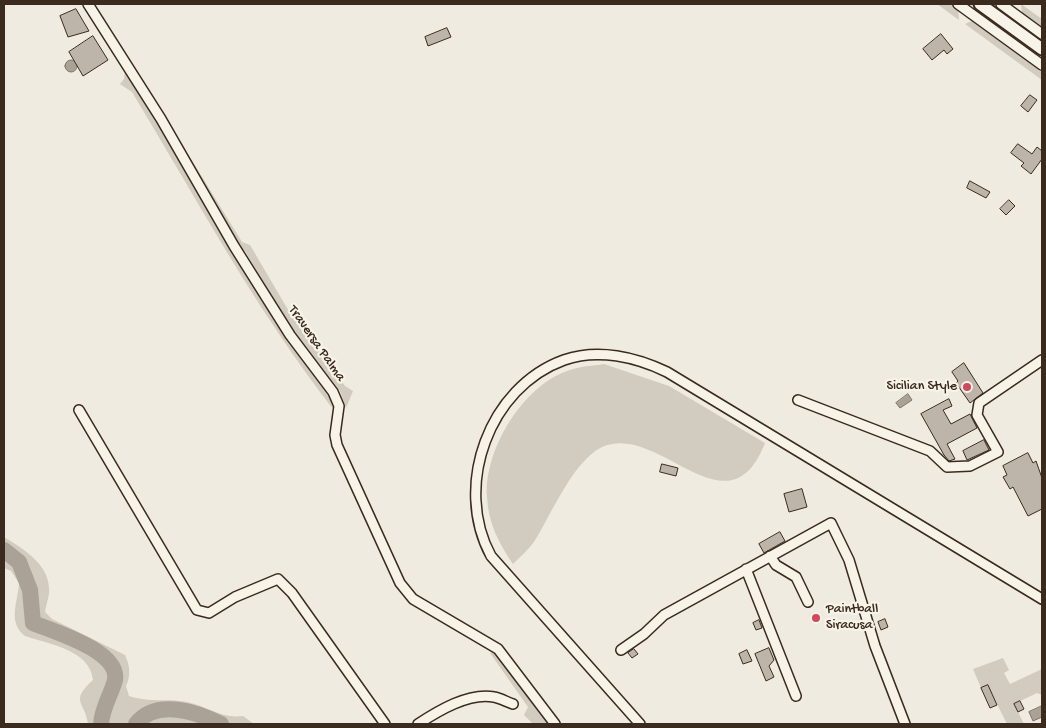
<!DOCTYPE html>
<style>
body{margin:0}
#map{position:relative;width:1046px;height:728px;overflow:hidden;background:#efebe0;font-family:"Gochi Hand",sans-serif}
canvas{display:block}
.frame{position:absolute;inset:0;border:5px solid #3b2a1e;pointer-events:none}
</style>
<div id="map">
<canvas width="1046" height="728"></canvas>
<div class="frame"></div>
</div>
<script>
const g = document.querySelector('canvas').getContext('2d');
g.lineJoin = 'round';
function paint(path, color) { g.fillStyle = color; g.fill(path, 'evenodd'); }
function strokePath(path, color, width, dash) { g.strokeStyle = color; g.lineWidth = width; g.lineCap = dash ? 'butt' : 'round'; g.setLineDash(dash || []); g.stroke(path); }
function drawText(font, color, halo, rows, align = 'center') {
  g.font = font + ' "Gochi Hand",sans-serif'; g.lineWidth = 4.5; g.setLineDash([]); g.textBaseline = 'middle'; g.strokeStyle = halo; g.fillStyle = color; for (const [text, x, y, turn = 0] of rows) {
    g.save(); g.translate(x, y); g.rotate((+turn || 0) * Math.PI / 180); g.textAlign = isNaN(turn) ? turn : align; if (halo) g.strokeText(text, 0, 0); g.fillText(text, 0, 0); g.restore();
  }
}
paint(new Path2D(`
 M937 4H950L958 9 959 20Z
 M1021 4 1042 19V27L1022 13Z
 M974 20 1042 70V80L965 24Z
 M125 70 329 392 334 403 333 409C256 310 196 198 132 92L120 84 124 79Z
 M164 115 242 242 250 245 287 308 345 386 353 391 346 408 340 391 292 330 245 251 237 245Z
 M604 364 669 386 765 443C728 538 659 421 602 447 573 461 551 515 534 542 528 550 520 557 513 564 499 544 488 522 487 497 484 449 524 384 570 370 581 366 593 366 604 364Z
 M4 537C23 549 48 563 49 588 50 595 46 604 45 612L52 619 125 655C130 666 131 675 126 686L129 696C151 703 165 698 187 702 207 706 221 719 243 716L254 724H88C85 701 69 702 93 680 90 650 49 644 25 636 7 622 18 602 19 583L11 571 4 568Z
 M495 652 550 724H533L524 715 528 707 490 653Z
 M1003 658 1009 670 1004 673 1010 684 1042 669V695L1037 693 1014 704 1024 724H1007L988 686 981 688 973 669Z`), '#d1cbc0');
const water = new Path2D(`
 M65 66a6 6 0 1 1 12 0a6 6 0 1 1-12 0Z
 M908 394 912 400 900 408 896 403Z
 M1042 706V717L1033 721 1029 712Z`);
paint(water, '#aaa296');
strokePath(water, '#7e7266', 1);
strokePath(new Path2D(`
 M4 550 19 562 30 590 33 623C53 631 120 651 115 680 111 695 102 708 101 724
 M136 724C156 698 197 712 221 724`), '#aaa296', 16);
const building = new Path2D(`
 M76 9 89 31 68 37 60 16Z
 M447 28 451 37 428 46 425 37Z
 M941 34 953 49 947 54 944 50 932 60 923 49Z
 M93 36 108 60 83 76 69 52Z
 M1030 95 1037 100 1028 112 1021 106Z
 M1018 144 1032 154 1037 147 1042 151V159L1031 174 1021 166 1024 163 1011 153Z
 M970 181 990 192 986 198 967 188Z
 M1009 200 1015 206 1006 215 1000 209Z
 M964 363 983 393 970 403 956 383 958 381 952 372Z
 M949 399 952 406 943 410 951 424 970 414 977 428 947 444 955 459 949 461 944 455 921 414Z
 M984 440 989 450 967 460 963 451Z
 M1028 453 1033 463 1036 461 1042 478V509L1028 516 1013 487 1010 489 1003 477 1007 475 1003 466Z
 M662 464 678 468 676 476 660 472Z
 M802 489 807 507 789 512 784 494Z
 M780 532 785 541 764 553 759 544Z
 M885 619 888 627 881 630 878 622Z
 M759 620 762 628 756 630 753 623Z
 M769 648 774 660 769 666 774 677 766 681 755 654Z
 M634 649 638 654 632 658 628 653Z
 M747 650 752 661 743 664 739 654Z
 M988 685 997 705 990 708 981 688Z
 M1020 701 1024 709 1018 712 1014 704Z`);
paint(building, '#bdb5aa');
strokePath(building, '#3b2a1e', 1);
const minor = new Path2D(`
 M88 4 161 119 234 246 290 335 333 392 339 406 335 435 337 445 400 583 413 599 498 649 555 724
 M958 4 1042 65
 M1001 4 1042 34
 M798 400 930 451 947 467 970 466 998 452 977 415 979 403 1042 360
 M79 410 197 610 209 613 235 597 278 579 292 593 385 724
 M770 556 776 565 796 577 808 602
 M746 569 796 696
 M621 650 644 634 664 615 831 523 849 560 875 646 905 724
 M418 724C438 711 469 692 494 697 500 698 507 702 513 704
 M640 724 491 556C453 486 489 387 564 360 598 348 636 357 667 372L1042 599`);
const major = new Path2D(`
 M980 4 1042 49`);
strokePath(minor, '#3b2a1e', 12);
strokePath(major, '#3b2a1e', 15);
strokePath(minor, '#f7f3e8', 9);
strokePath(major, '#f7f3e8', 11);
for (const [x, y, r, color] of [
 [967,387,5,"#d1495b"],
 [816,618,5,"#d1495b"]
]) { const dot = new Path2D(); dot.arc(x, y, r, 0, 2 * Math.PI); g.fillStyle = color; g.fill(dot); strokePath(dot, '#f7f3e8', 2); }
drawText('14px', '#3b2a1e', '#f7f3e8', [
 ["Traversa Palma",316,344,55]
]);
drawText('14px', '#3b2a1e', '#f7f3e8', [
 ["Sicilian Style",957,387],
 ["Paintball",826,610,"left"],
 ["Siracusa",826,626,"left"]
], 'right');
</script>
